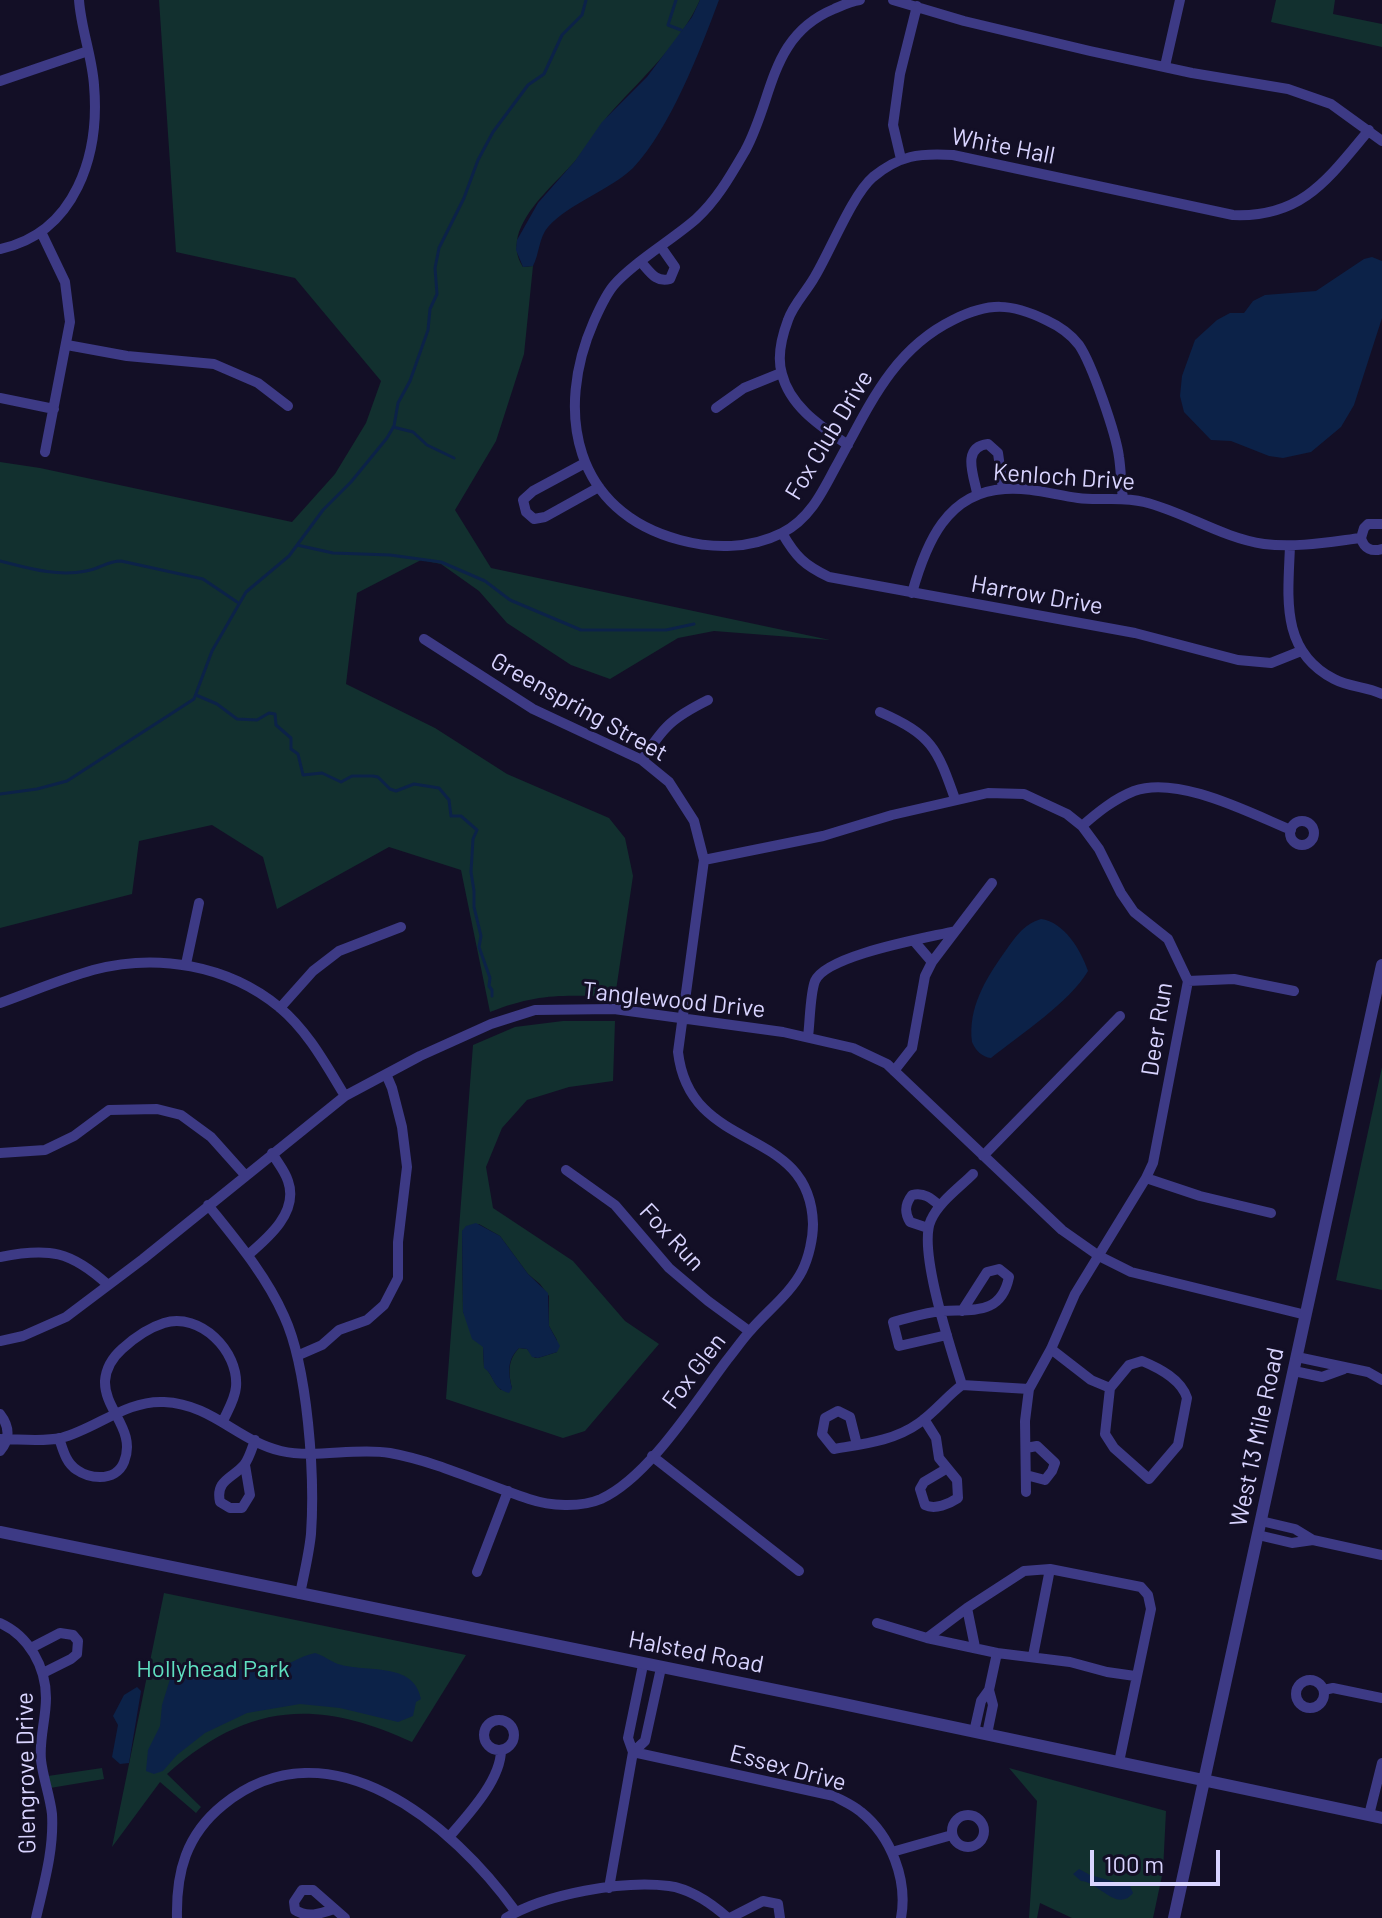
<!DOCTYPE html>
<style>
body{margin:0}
#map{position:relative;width:1382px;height:1918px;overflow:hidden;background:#130f26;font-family:Barlow,sans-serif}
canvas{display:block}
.scale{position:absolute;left:1090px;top:1850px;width:130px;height:36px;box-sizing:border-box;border:4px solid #d9d4ff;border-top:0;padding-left:10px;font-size:24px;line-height:28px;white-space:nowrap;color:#d9d4ff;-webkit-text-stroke:6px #130f26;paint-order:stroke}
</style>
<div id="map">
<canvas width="1382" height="1918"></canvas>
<div class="scale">100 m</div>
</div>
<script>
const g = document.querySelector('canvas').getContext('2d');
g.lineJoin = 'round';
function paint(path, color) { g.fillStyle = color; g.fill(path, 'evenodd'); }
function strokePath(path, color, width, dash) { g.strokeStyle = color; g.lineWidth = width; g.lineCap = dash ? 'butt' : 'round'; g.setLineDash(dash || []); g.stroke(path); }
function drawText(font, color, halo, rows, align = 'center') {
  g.font = font + ' Barlow,sans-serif'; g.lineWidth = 6; g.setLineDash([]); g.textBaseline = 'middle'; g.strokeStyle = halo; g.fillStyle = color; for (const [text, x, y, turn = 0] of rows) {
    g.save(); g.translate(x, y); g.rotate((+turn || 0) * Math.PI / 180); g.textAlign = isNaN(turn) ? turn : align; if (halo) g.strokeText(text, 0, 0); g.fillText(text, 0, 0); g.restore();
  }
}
paint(new Path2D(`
 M159 0H700C680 44 644 76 613 110 599 125 589 144 576 160 557 182 530 203 519 232 515 244 516 257 523 267L533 266 524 354 496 441 455 510 491 568 830 640 714 631 678 638 610 679 571 665 507 623 479 591 441 564 421 560 357 593 346 684 435 728 507 774 609 818 625 838 633 876 615 997C565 995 538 993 490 1012L461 870 389 847 277 909 263 857 212 825 139 841 132 894 0 928V462L40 468 292 522 335 474 366 423 381 381 295 278 176 252Z
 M1276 0H1335L1333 14 1382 24V47L1271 22Z
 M563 1021H615L613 1081 569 1087 527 1100 502 1128 486 1167 493 1208 573 1261 625 1321 659 1344 585 1431 563 1438 446 1399 473 1045 515 1027ZM479 1224 500 1236 528 1274 540 1284 549 1296V1326L557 1340V1352L538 1358H535L527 1349 519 1348C508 1360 508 1372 512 1388L501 1390C493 1383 491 1372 484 1367L483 1347 463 1312 462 1231Z
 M1382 1067V1290L1336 1280Z
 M164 1593 466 1655 412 1742C316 1698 247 1703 167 1774L201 1807 196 1813 160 1782 112 1847Z
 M102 1768 104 1779 50 1788 48 1776Z
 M1009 1768 1166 1811 1163 1871 1153 1918H1072L1040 1903 1037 1918H1029L1037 1801Z`), '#12302f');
paint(new Path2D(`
 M719 0C700 51 670 129 633 168 612 189 568 204 548 227 539 237 539 255 533 266L523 267 516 250 517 240 538 203 575 161 602 122 647 77 692 17 700 0Z
 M1372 257 1382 261V318L1354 405 1341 427 1311 452 1283 458 1269 456 1231 441 1211 440 1184 412 1180 396 1182 376 1195 340 1217 320 1230 313H1244L1253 301 1265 295 1316 291 1364 259Z
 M1041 919C1064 922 1081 950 1088 971 1070 1002 1020 1035 991 1058 982 1057 976 1051 972 1042 968 1008 985 980 1004 953 1015 938 1022 925 1041 919Z
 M476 1223 500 1236 528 1274 548 1293 549 1326 560 1346 557 1352 538 1358 532 1357 527 1349 519 1348C507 1360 508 1372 512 1388L509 1393C491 1388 495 1375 484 1368L483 1347 472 1339 463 1312 462 1231 466 1226Z
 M315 1653C323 1655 330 1661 338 1664 366 1673 414 1661 421 1699L416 1702 413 1716 398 1722 340 1708 300 1704 247 1713 205 1733 177 1755 163 1771 154 1774 146 1771 148 1750 160 1726 162 1705 171 1676C199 1664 242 1672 273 1668 288 1666 300 1656 315 1653Z
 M137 1687 141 1691 129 1763 120 1764 112 1757 118 1725 113 1716 124 1695Z
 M1079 1869 1090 1875 1130 1886 1133 1893C1117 1913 1099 1882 1081 1881L1073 1874Z`), '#0c2248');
strokePath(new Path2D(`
 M676 0 668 25 681 30
 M393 427 413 432 427 445 454 458
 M297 545 333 553 390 555 441 562 485 581 510 600 581 630H666L694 624
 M0 561C28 568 57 577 86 571 100 569 107 561 121 561L203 579 237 602
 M196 695 217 704 237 719 257 720 269 713 275 714 276 725 291 738V749L298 754 303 775 322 773 341 782 352 776H373L378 777 390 789 396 791 414 784 439 788 449 800 451 816H461L477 830 473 839 471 872 474 891V907L481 936 479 947 490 978 489 986 492 990V996
 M0 794 37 789 67 781 194 699 212 651 246 592 289 556 323 510 351 482 387 438 394 426 398 403 410 381 428 330 430 309 437 294 435 268 439 248 464 198 478 160 493 132 528 85 544 74 562 35 582 15 586 0`), '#0c2248', 3);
strokePath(new Path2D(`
 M860 0C851 1 843 5 834 9 769 36 774 98 745 151 731 175 717 200 696 219 672 240 634 262 614 285 606 294 599 310 594 321 554 412 574 512 680 540 713 549 750 549 782 533 808 520 821 495 834 470 867 411 890 351 953 320 989 302 1011 303 1046 320 1059 326 1070 333 1079 345 1092 364 1116 434 1119 457 1121 470 1121 485 1123 498
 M893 0 964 21 1090 51 1192 73 1288 89 1331 104 1382 141
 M1165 66 1180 0
 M0 81 88 51
 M901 159 893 125 900 74 917 6
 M42 234 65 282 70 322 45 452
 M0 249C76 233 100 154 94 85 92 56 81 29 79 0
 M641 262C650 272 656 283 670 279L675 267 661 247
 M67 345 127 356 214 364 258 383 288 406
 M0 398 54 409
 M716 408 744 388 781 373
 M848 445C822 427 790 407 782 374 777 358 782 336 788 320 793 305 806 292 814 278 830 252 852 195 873 177 900 155 919 153 953 155L1233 215C1302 218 1328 179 1369 130
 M585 463 533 491 523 500 526 512 534 519 545 517 599 487
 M977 493C974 476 961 447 988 444L998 453 1003 489
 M1382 524H1368L1364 528 1361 538C1364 549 1372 552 1382 549
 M782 533C796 557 804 565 829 577L1135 633 1238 660 1271 663 1301 651
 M1290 546C1288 598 1280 651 1334 679 1349 687 1367 687 1382 694
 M912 593C926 543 947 492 1005 489 1029 487 1055 495 1078 498 1100 501 1122 496 1144 502 1185 512 1222 538 1264 544 1296 548 1329 542 1361 538
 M880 712C932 735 937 748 955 799
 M642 760C664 726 672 718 708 700
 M1290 833a12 12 0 1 1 24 0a12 12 0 1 1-24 0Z
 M1082 826C1098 812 1114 799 1134 791 1178 775 1250 813 1291 830
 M704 860 823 836 892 815 988 793 1024 794 1067 814 1082 826 1099 849 1121 893 1134 912 1168 939 1188 981 1153 1163 1146 1178 1075 1294 1051 1349 1029 1389 1025 1421 1026 1492
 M914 941 932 962
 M186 964 199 903
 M1188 981 1234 979 1294 991
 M0 1003C31 992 61 979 93 970 157 953 228 965 279 1007 308 1031 326 1065 345 1096
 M280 1008 313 971 339 951 401 927
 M808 1037C810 1022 810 994 815 981 826 955 926 938 955 931
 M894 1071 912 1048 925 976 932 962 992 883
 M0 1153 45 1150 74 1136 109 1110 157 1109 181 1115 211 1137 245 1175
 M983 1156 1120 1016
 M566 1170 615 1205 669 1268 708 1301 749 1331
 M1146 1178 1200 1196 1271 1213
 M208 1205C236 1240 266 1275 284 1316 308 1368 315 1476 311 1534 309 1554 304 1574 300 1594
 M928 1228 910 1222C904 1212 905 1204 912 1195 924 1192 931 1198 940 1206
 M248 1255C268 1238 299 1212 288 1181 285 1171 277 1162 272 1153
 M0 1257C49 1247 71 1251 108 1285
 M947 1335 899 1346 893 1322C909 1318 926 1312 943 1311 972 1309 1001 1316 1009 1277L999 1269 987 1272 962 1311
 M0 1341 23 1336 66 1317 143 1259 345 1096 420 1056 491 1024 535 1010 614 1009 783 1032 853 1048 887 1064 1062 1230 1099 1256 1131 1272 1306 1315
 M1051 1349 1091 1380 1110 1388 1105 1434 1114 1448 1149 1479 1178 1445 1187 1398C1181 1379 1159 1368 1142 1361L1129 1365 1110 1388
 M299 1355 322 1345 339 1330 367 1320 384 1305 398 1278V1242L407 1167 402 1127 392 1088 386 1074
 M1297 1357 1368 1372 1382 1380
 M1294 1371 1322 1377 1344 1369
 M962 1385C952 1352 917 1249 931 1220 939 1202 959 1188 973 1174
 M0 1414C10 1427 10 1439 0 1451
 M924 1419 936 1438 939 1458 957 1480 958 1498C949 1504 935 1510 925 1505L920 1489 924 1482 946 1469
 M59 1438C63 1450 66 1463 77 1470 84 1475 92 1477 100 1477 111 1477 120 1472 124 1462 137 1430 104 1410 105 1381 106 1368 113 1357 122 1349 134 1338 148 1328 164 1323 200 1312 239 1351 236 1387 235 1399 228 1410 223 1421
 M0 1439C19 1439 43 1442 61 1438 96 1429 126 1400 164 1402 212 1404 238 1441 281 1451 316 1459 355 1447 390 1453 439 1462 483 1484 529 1499 550 1506 580 1508 601 1499 649 1477 696 1401 727 1360 735 1350 742 1340 750 1331 766 1312 791 1293 802 1271 809 1257 813 1238 813 1224 810 1123 690 1156 678 1052L704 860 694 821 669 782 642 760 533 709 424 639
 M857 1445 850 1417 838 1411 825 1418 822 1434 834 1449C863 1444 894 1441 919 1423 935 1412 947 1396 962 1385L1029 1389
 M1026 1448 1037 1446 1055 1463 1052 1471 1045 1480 1026 1475
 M652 1456 799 1571
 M245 1465 250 1495 242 1508H230L220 1502C215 1480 233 1478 244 1465 249 1459 252 1448 255 1440
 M1261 1521 1295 1529 1313 1540 1382 1555
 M1258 1535 1292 1543 1313 1540
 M477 1572 508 1491
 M967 1608 975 1647
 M0 1623C29 1636 46 1667 46 1698 46 1719 39 1739 41 1760 43 1778 50 1796 52 1814 54 1850 44 1883 36 1918
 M877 1623 927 1638
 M31 1648 60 1633 73 1635 78 1641 77 1654 71 1659 43 1673
 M1033 1656 1050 1569
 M1296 1694a14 14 0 1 1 28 0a14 14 0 1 1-28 0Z
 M989 1690 997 1653
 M1324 1690 1333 1688 1382 1698
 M484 1735a15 15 0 1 1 30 0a15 15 0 1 1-30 0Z
 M974 1732 981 1701 989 1690 993 1705 987 1734
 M633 1752 834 1796C843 1801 853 1805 861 1812 891 1836 908 1880 901 1918
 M633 1752 645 1741 661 1668
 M1119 1762 1151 1609 1148 1595 1141 1587 1050 1569 1024 1571 967 1608 927 1638 997 1653 1070 1662 1107 1672 1135 1676
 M952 1831a16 16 0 1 1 32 0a16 16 0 1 1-32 0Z
 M1369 1815 1382 1763
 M449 1837C468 1815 501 1780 501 1750
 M892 1852 952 1835
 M609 1888 633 1752 628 1738 643 1665
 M334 1909C320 1914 307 1918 295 1910L294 1902 302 1890H313L345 1918
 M177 1918C176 1872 186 1835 223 1805 329 1719 453 1824 516 1912
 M506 1918C545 1894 623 1880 669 1886 691 1889 711 1903 728 1918
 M730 1918 763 1901 778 1904 780 1918`), '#3d3a85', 10);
strokePath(new Path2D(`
 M0 1532 834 1702 1382 1818
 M1174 1918 1382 965`), '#3d3a85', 12);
drawText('24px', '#d9d4ff', '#130f26', [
 ["White Hall",1003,146,11],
 ["Fox Club Drive",829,435,-59],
 ["Kenloch Drive",1064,477,4],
 ["Harrow Drive",1037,595,10],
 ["Greenspring Street",579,707,29],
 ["Tanglewood Drive",674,1000,6],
 ["Deer Run",1157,1029,-81],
 ["Fox Run",672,1237,47],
 ["Fox Glen",694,1371,-53],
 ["West 13 Mile Road",1257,1437,-78],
 ["Halsted Road",696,1652,11],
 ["Essex Drive",788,1768,15],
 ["Glengrove Drive",26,1773,-91]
]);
drawText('24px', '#5fe0c0', '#130f26', [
 ["Hollyhead Park",213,1669]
]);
</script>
